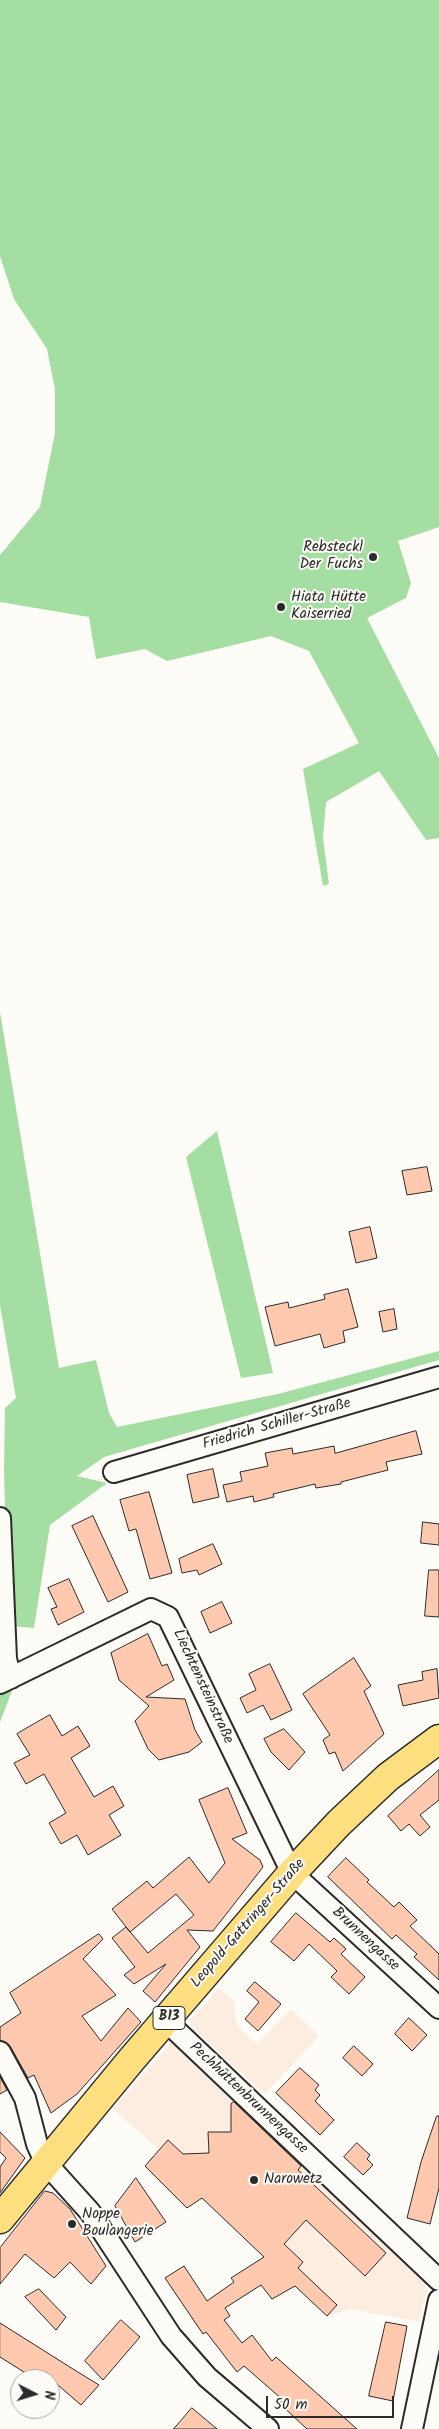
<!DOCTYPE html>
<meta charset="utf-8">
<style>
body{margin:0}
#map{position:relative;width:439px;height:2429px;overflow:hidden;background:#fdfcf7;font-family:Kalam,sans-serif}
canvas{display:block}
.north{position:absolute;left:10px;top:2369px;width:50px;height:50px;box-sizing:border-box;background:#fdfcf7;border:1px solid #a9a8a5;border-radius:50%;rotate:95deg;font-size:14px;font-weight:700;line-height:20px;text-align:center;color:#2b2b2b}
.north::after{content:'';display:block;margin:auto;width:18px;height:22px;background:#2b2b2b;clip-path:polygon(50% 0,100% 100%,50% 72%,0 100%)}
.scale{position:absolute;left:266px;top:2396px;width:128px;height:22px;box-sizing:border-box;border:2px solid #2b2b2b;border-top:0;padding-left:6px;font-size:15px;line-height:18px;white-space:nowrap;color:#2b2b2b;-webkit-text-stroke:4px #fdfcf7;paint-order:stroke}
</style>
<div id="map">
<canvas width="439" height="2429"></canvas>
<div class="north">N</div>
<div class="scale">50 m</div>
</div>
<script>
const g = document.querySelector('canvas').getContext('2d');
g.lineJoin = 'round';
function paint(path, color) { g.fillStyle = color; g.fill(path, 'evenodd'); }
function strokePath(path, color, width, dash) { g.strokeStyle = color; g.lineWidth = width; g.lineCap = dash ? 'butt' : 'round'; g.setLineDash(dash || []); g.stroke(path); }
function drawText(font, color, halo, rows, align = 'center') {
  g.font = font + ' Kalam,sans-serif'; g.lineWidth = 4; g.setLineDash([]); g.textBaseline = 'middle'; g.strokeStyle = halo; g.fillStyle = color; for (const [text, x, y, turn = 0] of rows) {
    g.save(); g.translate(x, y); g.rotate((+turn || 0) * Math.PI / 180); g.textAlign = isNaN(turn) ? turn : align; if (halo) g.strokeText(text, 0, 0); g.fillText(text, 0, 0); g.restore();
  }
}
paint(new Path2D(`
 M219 1988 234 2001 237 2026 257 2044 291 2009 319 2036 265 2094 194 2030 190 2021Z
 M176 2038 425 2275 427 2289 419 2322 352 2309 327 2316 155 2153 159 2149 156 2147 113 2109Z`), '#fdede1');
paint(new Path2D(`
 M0 0H439V527L398 541 411 583 406 598 367 618 439 758V838L426 840 379 771 326 802 323 838 329 884 323 886 303 769 359 743 309 651 271 636 167 661 145 649 96 659 89 617 0 602V555L40 507 55 433V389L47 349 14 299 0 256Z
 M0 1012 59 1368 96 1360 109 1413 117 1427 278 1394 439 1351V1360L104 1457 77 1476 107 1483 50 1525 34 1628 12 1626 8 1631 4 1470 5 1408 16 1398 0 1305Z
 M217 1131 273 1373 241 1378 186 1157Z
 M13 1688 0 1722V1695Z`), '#a5dea2');
const building = new Path2D(`
 M427 1167 432 1191 407 1195 402 1171Z
 M370 1227 377 1258 356 1263 349 1232Z
 M348 1289 358 1327 343 1331 345 1342 324 1348 320 1334 275 1346 265 1307 288 1302 289 1308 325 1299 324 1295Z
 M394 1309 397 1329 383 1332 379 1312Z
 M416 1431 422 1454 386 1462 388 1470 341 1482V1484L316 1488 315 1484 273 1494 274 1497 254 1502 253 1496 227 1502 223 1485 242 1481 240 1472 268 1466 265 1453 292 1448 293 1454 334 1446 335 1453Z
 M213 1469 219 1497 193 1503 187 1475Z
 M149 1492 172 1573 150 1579 136 1529 129 1531 120 1500Z
 M93 1516 128 1592 108 1602 72 1526Z
 M423 1522 439 1524V1545L421 1543Z
 M213 1544 222 1564 199 1575 197 1570 182 1573 179 1559Z
 M429 1570H439V1617L425 1616Z
 M69 1579 84 1612 58 1625 51 1609 57 1607 48 1588Z
 M222 1602 232 1623 210 1633 201 1612Z
 M148 1634 162 1666 167 1664 174 1680 146 1697 185 1699 195 1730 202 1742 189 1752 159 1760 148 1749 135 1721 149 1706 119 1680 111 1653Z
 M354 1658 371 1686 364 1691 384 1734 343 1771 335 1752 329 1754 323 1740 330 1735 303 1694Z
 M270 1664 292 1710 271 1720 263 1705 247 1713 240 1698 256 1690 249 1674Z
 M437 1669 439 1698 403 1706 398 1685 423 1680 422 1672Z
 M50 1715 62 1736 78 1726 90 1746 71 1758 94 1797 113 1786 124 1806 109 1815 121 1835 88 1855 77 1835 61 1844 49 1823 66 1813 44 1774 26 1784 14 1763 30 1755 17 1734Z
 M284 1729 305 1752 289 1770 271 1752 264 1739Z
 M439 1770V1800L420 1815 430 1827 420 1836 409 1824 401 1831 388 1816Z
 M228 1788 247 1833 232 1839 260 1860 263 1867 213 1931 187 1930 200 1947 155 2002 143 1991 166 1964 134 1984 124 1975 135 1967 112 1938 126 1927 148 1953 194 1915 176 1894 130 1932 112 1909 147 1881 153 1888 189 1857 209 1883 225 1863 199 1800Z
 M346 1858 369 1880 367 1882 394 1907 399 1902 417 1920 410 1926 439 1954V1980L414 1957 417 1954 396 1935 392 1939 328 1877Z
 M296 1913 330 1942 334 1938 346 1949 341 1954 365 1977 349 1994 331 1977 337 1971 309 1944 294 1961 271 1942Z
 M99 1934 103 1939 83 1959 116 1995 82 2016 101 2041 128 2008 141 2022 77 2094 51 2113 34 2075 28 2078 10 2046 0 2040V2027L21 2013 10 1993Z
 M255 1982 281 2004 258 2031 245 2019 259 2002 247 1991Z
 M409 2018 427 2035 412 2051 395 2034Z
 M354 2046 373 2064 362 2076 343 2058Z
 M300 2068 319 2085 315 2090 320 2095 315 2101 334 2120 320 2135 276 2093Z
 M0 2077 7 2090 0 2094Z
 M234 2102 301 2166 298 2170 386 2253 365 2276 306 2220 284 2244 303 2262 298 2268 337 2305 327 2316 295 2286 272 2299 261 2285 225 2308 230 2316 224 2320 242 2343 252 2335 272 2361 276 2357 357 2429H307L279 2403 283 2400 244 2366 237 2372 206 2332 203 2334 165 2278 184 2266 207 2301 234 2282 231 2278 264 2257 202 2198 187 2208 145 2166 168 2140 183 2154 209 2153 208 2132H231V2104Z
 M437 2116H439V2188L430 2224 407 2218 421 2162Z
 M0 2132 25 2158 0 2193V2167L6 2158 0 2152Z
 M357 2143 370 2155 367 2159 373 2165 363 2175 344 2157Z
 M136 2178 166 2222 135 2242 115 2206Z
 M45 2191 53 2193 70 2209 106 2266 91 2284 70 2262 54 2278 25 2254 0 2284V2248Z
 M39 2289 66 2317 56 2330 25 2297Z
 M121 2320 140 2337 103 2380 85 2361Z
 M386 2322 407 2326 393 2401 369 2396Z
 M0 2323 73 2369 99 2385 81 2405 51 2379H35L0 2357Z
 M192 2408 217 2429H174Z`);
paint(building, '#fec9af');
strokePath(building, '#2b2b2b', 1);
const street = new Path2D(`
 M114 1472 439 1377
 M0 1518 6 1659 11 1678
 M0 1683 151 1609 168 1617 292 1873 439 2008
 M166 2021 439 2280
 M0 2052 25 2098 37 2144 45 2162 90 2212 171 2336 207 2377 268 2429
 M412 2429 439 2300`);
const primary = new Path2D(`
 M0 2219 132 2059 292 1873 339 1823 388 1777 439 1739`);
strokePath(street, '#2b2b2b', 24);
strokePath(primary, '#2b2b2b', 31);
strokePath(street, '#fdfcf7', 20);
strokePath(primary, '#fddf80', 28);
for (const [x, y, r, color] of [
 [373,557,5,"#2b2b2b"],
 [281,607,5,"#2b2b2b"],
 [254,2180,5,"#2b2b2b"],
 [72,2224,5,"#2b2b2b"]
]) { const dot = new Path2D(); dot.arc(x, y, r, 0, 2 * Math.PI); g.fillStyle = color; g.fill(dot); strokePath(dot, '#fdfcf7', 2); }
for (const [x, y, w] of [
 [169,2018,32]
]) { const box = new Path2D(); box.roundRect(x - w / 2, y - 11.5, w, 23, 4); g.fillStyle = '#fdfcf7'; g.fill(box); strokePath(box, '#2b2b2b', 1); }
drawText('bold 14px', '#2b2b2b', null, [
 ["B13",169,2018]
]);
drawText('15px', '#2b2b2b', '#fdfcf7', [
 ["Rebsteckl",363,548,"right"],
 ["Der Fuchs",363,565,"right"],
 ["Hiata Hütte",291,598],
 ["Kaiserried",291,615],
 ["Narowetz",264,2180],
 ["Noppe",82,2215],
 ["Boulangerie",82,2232]
], 'left');
drawText('15px', '#2b2b2b', '#fdfcf7', [
 ["Friedrich Schiller-Straße",277,1425,-16],
 ["Liechtensteinstraße",202,1687,65],
 ["Leopold-Gattringer-Straße",249,1924,-49],
 ["Brunnengasse",365,1940,43],
 ["Pechhüttenbrunnengasse",248,2099,43]
]);
</script>
